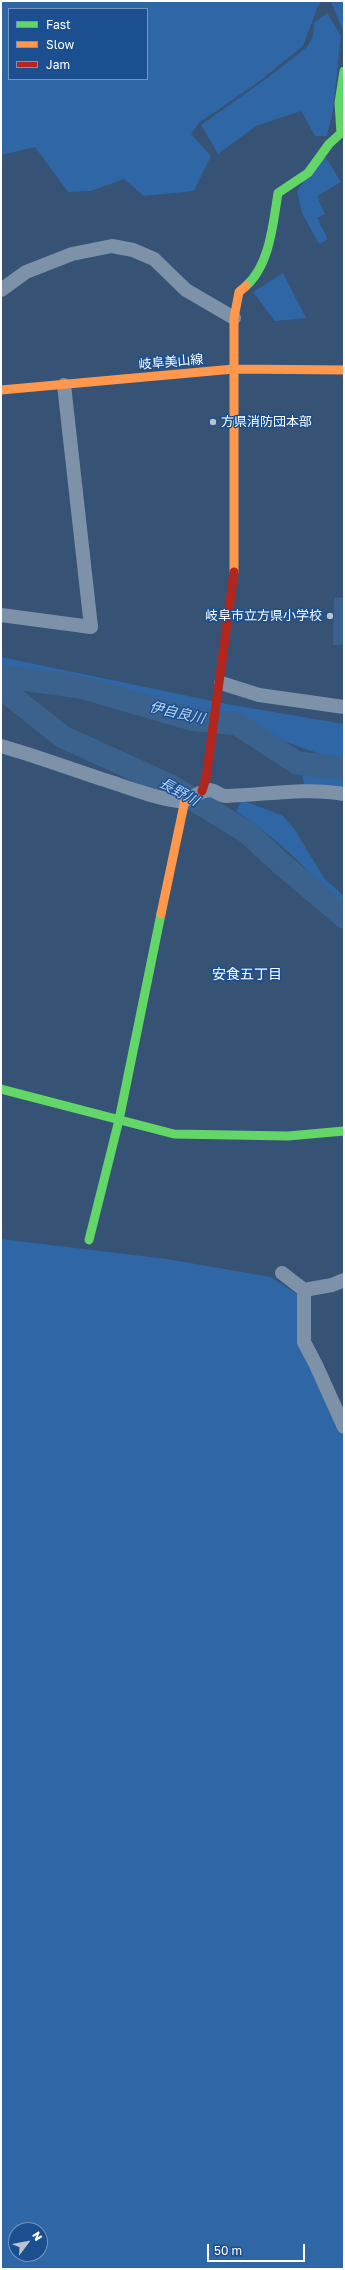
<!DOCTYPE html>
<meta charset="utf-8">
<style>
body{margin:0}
#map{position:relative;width:345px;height:2270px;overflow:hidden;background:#365274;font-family:"Golos Text",sans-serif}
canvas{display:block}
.frame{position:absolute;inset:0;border:2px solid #fff;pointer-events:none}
.legend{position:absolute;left:8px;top:8px;width:140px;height:72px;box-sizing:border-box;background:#1b4f8f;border:1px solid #7695bc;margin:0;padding:5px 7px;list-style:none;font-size:12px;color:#fff}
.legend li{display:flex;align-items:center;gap:8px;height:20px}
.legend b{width:20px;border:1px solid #7695bc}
.north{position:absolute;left:8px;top:2222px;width:40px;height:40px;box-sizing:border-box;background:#1b4f8f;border:1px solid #7695bc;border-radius:50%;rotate:58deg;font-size:11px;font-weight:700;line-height:16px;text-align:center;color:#fff}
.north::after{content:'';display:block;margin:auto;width:14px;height:18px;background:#b9c2ce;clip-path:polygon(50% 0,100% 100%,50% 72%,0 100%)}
.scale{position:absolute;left:207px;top:2244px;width:98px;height:18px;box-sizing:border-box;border:2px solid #fff;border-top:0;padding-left:5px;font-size:12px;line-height:14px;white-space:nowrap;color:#fff;-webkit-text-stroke:3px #1b4f8f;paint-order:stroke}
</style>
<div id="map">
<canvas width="345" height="2270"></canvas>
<div class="frame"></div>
<ul class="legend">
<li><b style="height:5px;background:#63d668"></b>Fast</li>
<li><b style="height:5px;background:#ff974d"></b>Slow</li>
<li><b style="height:5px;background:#b3261e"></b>Jam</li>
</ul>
<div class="north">N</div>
<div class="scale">50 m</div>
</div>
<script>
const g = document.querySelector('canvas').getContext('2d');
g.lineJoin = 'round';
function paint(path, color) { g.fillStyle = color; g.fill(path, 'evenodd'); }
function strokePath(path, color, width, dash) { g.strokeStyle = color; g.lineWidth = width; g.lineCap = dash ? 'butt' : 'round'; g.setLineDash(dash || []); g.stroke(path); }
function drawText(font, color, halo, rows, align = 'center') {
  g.font = font + ' "Golos Text","Noto Sans JP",sans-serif'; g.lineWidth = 3; g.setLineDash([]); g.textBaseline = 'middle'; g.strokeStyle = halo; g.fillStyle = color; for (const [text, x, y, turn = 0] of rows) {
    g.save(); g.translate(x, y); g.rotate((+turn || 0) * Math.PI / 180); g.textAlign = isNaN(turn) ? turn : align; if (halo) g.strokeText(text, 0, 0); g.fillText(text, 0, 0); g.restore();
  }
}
paint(new Path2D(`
 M1 1H322L318 6 303 46 257 83 200 122 191 134 211 156 194 191 144 196 124 179 91 191 68 192 35 147 1 155ZM9 9H147V79H9Z
 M332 1H344V33L331 2Z
 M327 13 341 36 333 110 327 136H315L301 111 256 126 218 154 201 125 266 79 307 47 313 36 314 23Z
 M323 153 341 182 317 196 325 214 317 218 328 239 319 244 302 213 297 191Z
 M283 273 306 318 275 321 253 292Z
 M1 657 227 704 344 724V758L334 759 267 735 250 724 39 675 1 669Z
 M302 774 344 776V788L304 785Z
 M242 800 283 816 295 830 324 878 344 896V907C327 896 316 880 303 866 282 845 260 827 236 811Z
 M1 1239 167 1259 271 1277 297 1294 317 1373 344 1438V2269H1ZM16 2230H40V2254H16Z`), '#2f66a5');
paint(new Path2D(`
 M334 597 344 598V645H333Z`), '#3b618d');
strokePath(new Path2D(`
 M1 676 80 687 191 719 237 724 297 763 344 768
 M1 688 63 737 171 786 248 833 277 860 344 917`), '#3b618d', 23);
strokePath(new Path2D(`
 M1 290 26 272 72 254 112 246 133 250 154 259 186 290 234 318
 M1 615 91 627 64 385
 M221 683 259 695 344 707
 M1 746C40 757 78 772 117 784 137 791 157 798 178 801 189 802 198 791 209 790 216 790 219 796 226 796 265 795 305 787 344 794
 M282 1273 304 1290 332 1285 344 1280
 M304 1290V1342L316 1365 344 1427`), '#7d92a8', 14);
strokePath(new Path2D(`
 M246 286C270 265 273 223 278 193L308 173 329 144 341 133 339 103 344 71
 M1 1089 174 1134 288 1136 344 1131
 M89 1240 119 1120 161 914`), '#63d668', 9);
strokePath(new Path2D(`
 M1 390 234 369 344 370
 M234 572V318L239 292 246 286
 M161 914 185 800`), '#ff974d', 9);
strokePath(new Path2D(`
 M202 791 206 778 234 572`), '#b3261e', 9);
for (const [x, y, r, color] of [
 [213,422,4,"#b9c2ce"],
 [330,616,4,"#b9c2ce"]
]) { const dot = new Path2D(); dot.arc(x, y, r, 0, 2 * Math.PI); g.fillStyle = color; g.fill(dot); strokePath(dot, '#1b4f8f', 1.5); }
drawText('13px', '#fff', '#1b4f8f', [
 ["岐阜美山線",171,362,-5]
]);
drawText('13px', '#fff', '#1b4f8f', [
 ["方県消防団本部",221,422],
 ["岐阜市立方県小学校",322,616,"right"]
], 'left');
drawText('italic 14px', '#b5d3f5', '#1b4f8f', [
 ["伊自良川",177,713,13],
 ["長野川",179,792,29]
]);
drawText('14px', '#fff', '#1b4f8f', [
 ["安食五丁目",247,975]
]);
</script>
